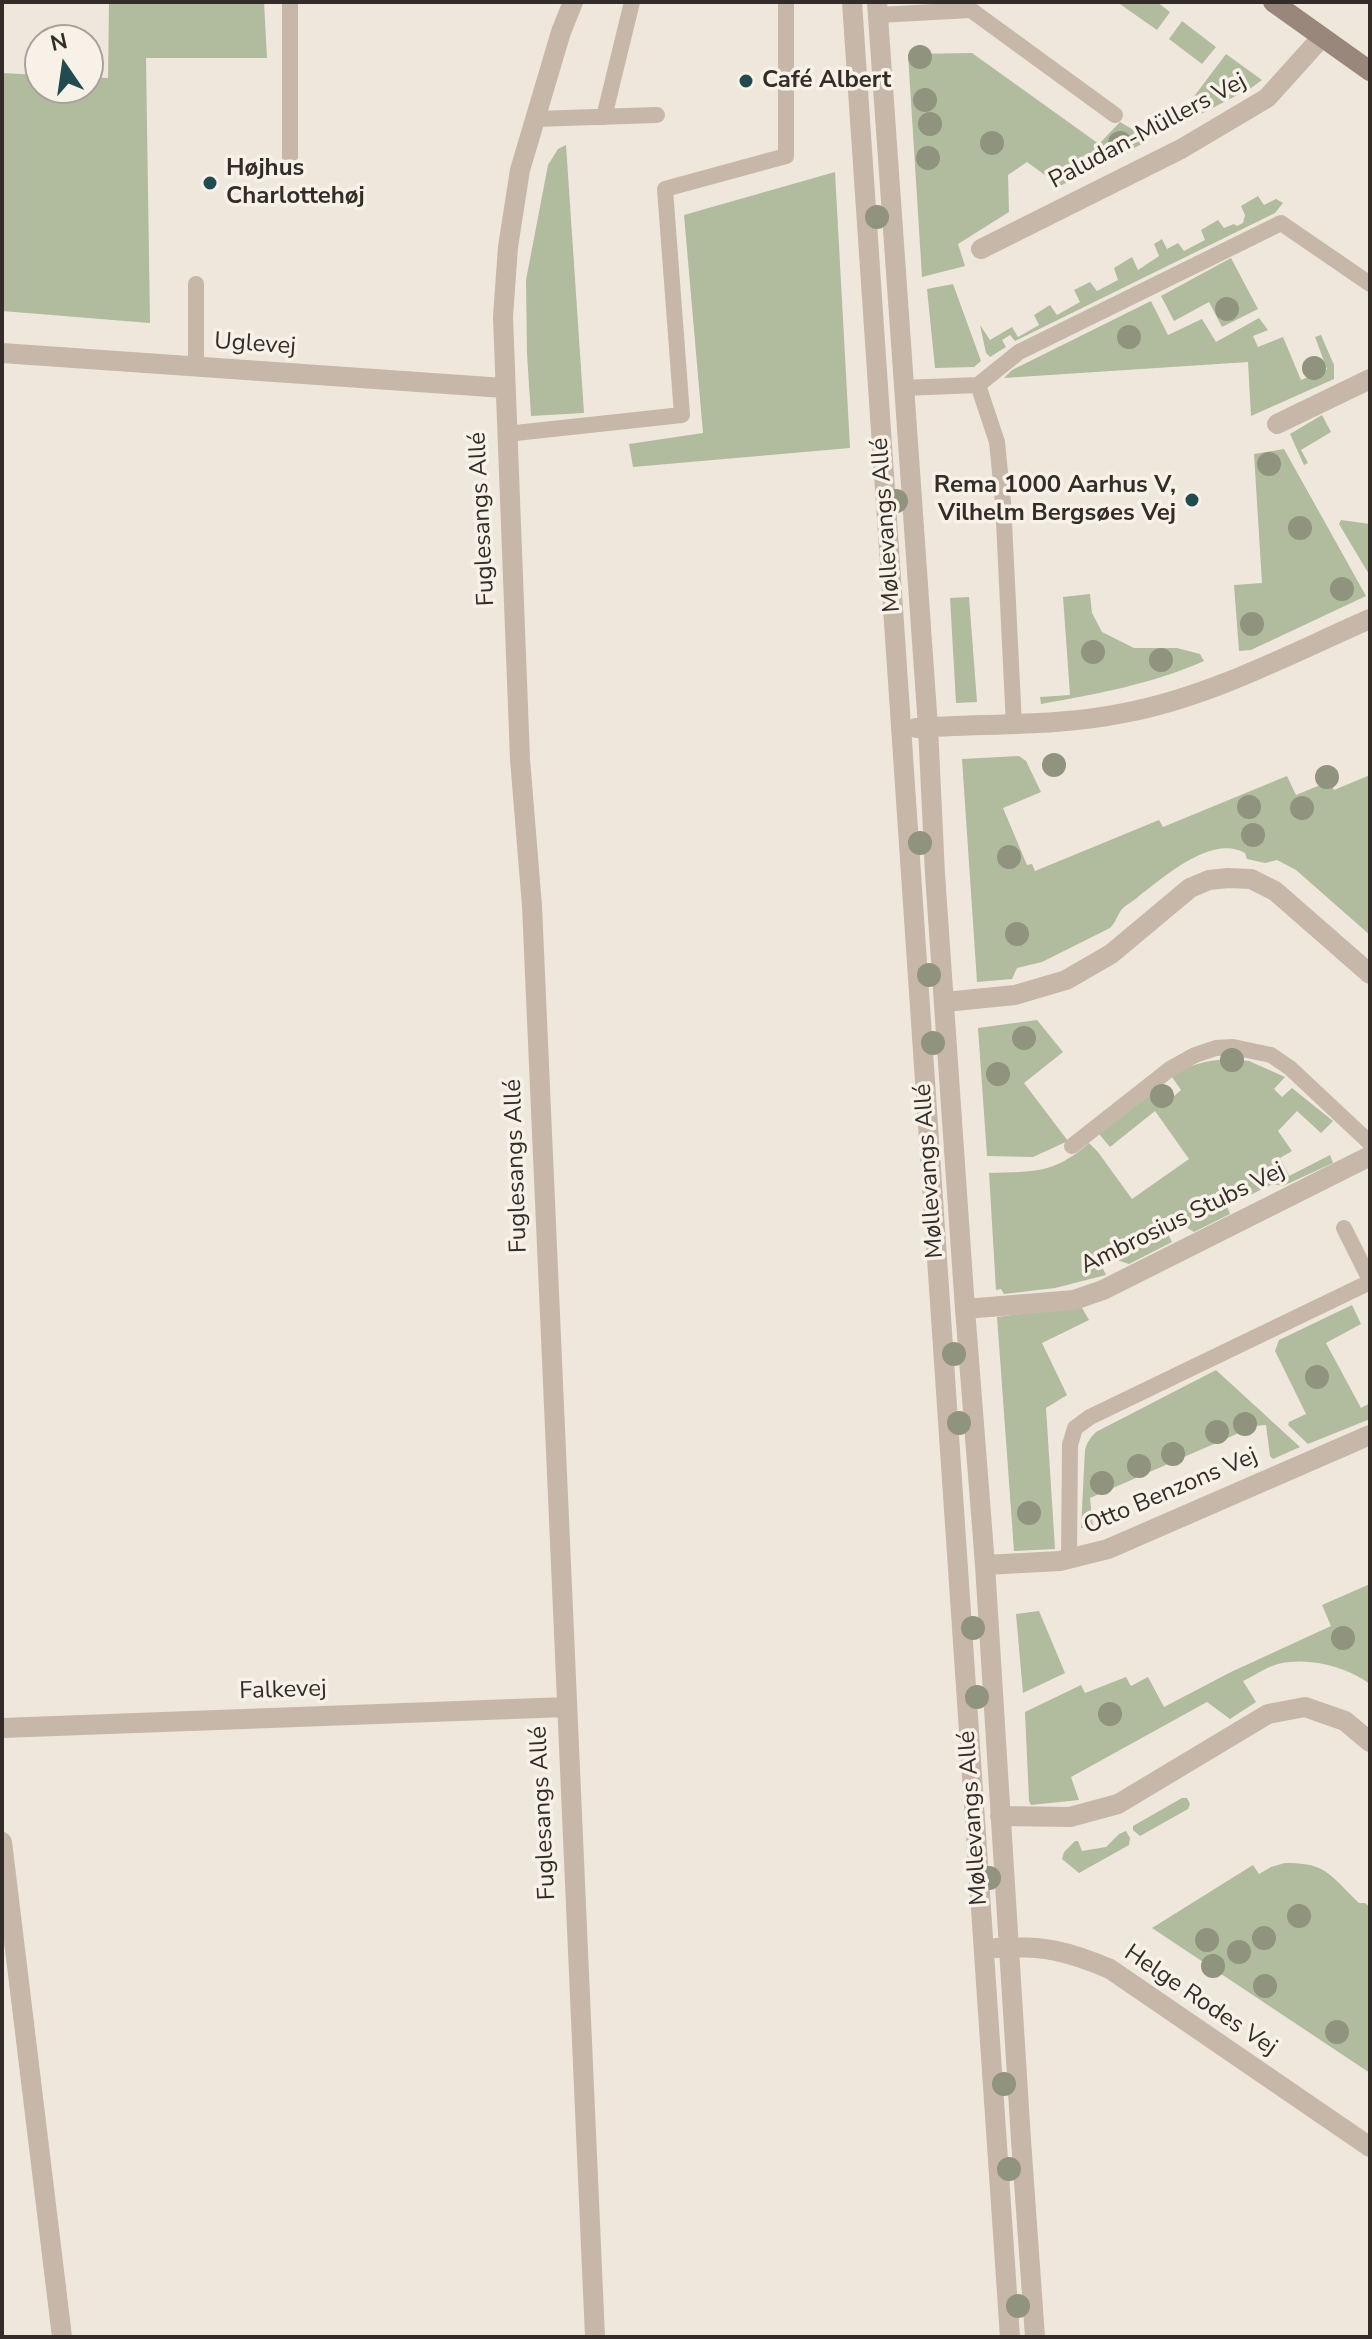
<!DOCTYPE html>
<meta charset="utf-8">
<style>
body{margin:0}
#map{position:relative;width:1372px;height:2339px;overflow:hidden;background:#efe7dc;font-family:"Nunito Sans",sans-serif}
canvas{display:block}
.frame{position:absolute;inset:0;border:4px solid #342c28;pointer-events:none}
.north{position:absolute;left:24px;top:24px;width:80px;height:80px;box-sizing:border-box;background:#f7f1e8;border:2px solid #a9a29b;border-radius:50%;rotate:347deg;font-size:22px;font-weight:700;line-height:32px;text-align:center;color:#342c28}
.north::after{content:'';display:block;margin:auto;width:28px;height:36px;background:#224b50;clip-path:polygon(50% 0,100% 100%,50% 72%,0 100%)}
</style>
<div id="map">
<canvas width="1372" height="2339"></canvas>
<div class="frame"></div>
<div class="north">N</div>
</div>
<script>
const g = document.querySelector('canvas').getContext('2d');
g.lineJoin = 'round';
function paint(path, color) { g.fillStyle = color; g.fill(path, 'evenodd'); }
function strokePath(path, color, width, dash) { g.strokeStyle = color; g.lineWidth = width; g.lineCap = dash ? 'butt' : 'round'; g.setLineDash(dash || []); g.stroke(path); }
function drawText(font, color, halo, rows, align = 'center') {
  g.font = font + ' "Nunito Sans",sans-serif'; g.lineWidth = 7; g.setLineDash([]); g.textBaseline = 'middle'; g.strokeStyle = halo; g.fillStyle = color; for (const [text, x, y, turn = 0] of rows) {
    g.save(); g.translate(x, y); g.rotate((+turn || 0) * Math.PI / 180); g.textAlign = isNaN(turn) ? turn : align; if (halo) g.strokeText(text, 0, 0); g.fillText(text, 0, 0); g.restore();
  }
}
paint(new Path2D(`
 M109 2H264L267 58H146L150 323 2 311V73L40 75V88H88V77L108 78Z
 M1117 2H1157L1170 12 1157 30Z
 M1182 21 1216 47 1202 64 1169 39Z
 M972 53 1099 144 1120 122 1142 135V144L1060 186 1027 162 1008 175 1009 212 958 244 965 266 922 277 908 54Z
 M1226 54 1262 80 1251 88 1168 131Z
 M566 145 584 413 531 416 527 354 526 280 548 165 558 149Z
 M835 172 850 448 633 467 629 444 703 433 684 215Z
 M1258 196 1264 205 1276 199 1283 203 1275 213 1015 341 1010 335 1002 340 1006 347 990 357 986 353 980 325 990 340 1012 327 1018 337 1039 325 1034 315 1050 305 1057 315 1080 302 1074 290 1090 282 1097 291 1118 280 1114 268 1132 257 1138 270 1159 256 1154 244 1162 239 1167 249 1178 243 1184 251 1205 240 1201 230 1218 220 1224 228 1234 224 1237 226 1243 223 1245 215 1241 206Z
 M1231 258 1258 309 1222 327 1209 302 1174 321 1161 296Z
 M953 284 981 361 974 367 935 368 927 289Z
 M1151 301 1168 335 1202 319 1216 342 1259 318 1268 330 1253 336 1258 347 1283 337 1301 380 1327 369 1315 337 1321 335 1334 365V379L1251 416 1248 362 1004 378 1012 370Z
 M1322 415 1331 432 1301 450 1308 463 1304 465 1290 434Z
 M1284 449 1366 596 1251 650 1239 651 1234 585 1262 583 1254 454Z
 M1341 520 1370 524V576L1339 524Z
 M1090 594 1092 613 1102 632 1134 648H1177L1200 654 1204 661C1152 684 1097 694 1041 704L1040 697 1070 695 1063 597Z
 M969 597 977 702 956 703 950 598Z
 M1019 756 1026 761 1041 792 1003 808 1027 865 1032 864 1035 871 1159 820 1163 827 1287 776 1296 795 1330 781 1334 790 1370 775V935L1296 870 1277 860 1265 863 1247 859 1245 853C1212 834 1164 877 1139 896 1134 901 1123 906 1120 912 1116 918 1116 922 1110 928L1042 962 1017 968 1012 979 977 982 962 759Z
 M1037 1020 1063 1052 1024 1083 1068 1141 1033 1157 987 1156 978 1028Z
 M1232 1059 1249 1061 1285 1077 1274 1089 1282 1097 1292 1088 1333 1121 1321 1133 1297 1111 1278 1131 1292 1151 1280 1158 1289 1176 1330 1155 1333 1163 1283 1186 1273 1184 1227 1206 1230 1214 1194 1232 1184 1226 1168 1234 1172 1242 1129 1264 1117 1260 1102 1267 1106 1275 1055 1288 1004 1294 1001 1289 996 1290 989 1173C1035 1171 1052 1175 1089 1143L1098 1152 1132 1199 1189 1159 1155 1111 1110 1147 1099 1134 1160 1087 1172 1098 1181 1090 1172 1077C1191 1063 1209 1060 1232 1059Z
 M1352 1305 1361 1324 1326 1343 1361 1408 1370 1403V1419L1308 1444 1288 1425 1289 1422 1306 1414 1275 1351 1279 1340Z
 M1081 1306 1089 1320 1042 1343 1067 1395 1046 1408 1055 1549 1014 1551 997 1317Z
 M1216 1370 1300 1447 1273 1459 1270 1456 1266 1425 1255 1426 1090 1498 1093 1527 1081 1528 1085 1450C1087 1442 1091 1437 1096 1432Z
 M1370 1584V1684C1345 1666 1308 1657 1278 1664 1266 1667 1254 1676 1243 1681L1256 1702 1230 1719 1207 1702 1071 1777 1079 1800 1031 1805 1029 1801 1025 1712 1081 1685 1085 1693 1126 1677 1131 1686 1148 1677 1164 1707 1231 1672 1331 1626 1322 1605Z
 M1039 1611 1065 1673 1023 1693 1016 1614Z
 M1182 1798H1187L1190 1804 1188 1809 1140 1836 1133 1830V1826Z
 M1126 1831 1130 1838 1129 1845 1079 1873 1062 1859 1064 1852 1075 1841H1078L1082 1851 1106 1847 1119 1834Z
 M1285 1863C1326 1862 1331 1876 1359 1903H1365L1370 1907V2073L1152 1928 1253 1865 1259 1874 1271 1867Z`), '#b0bc9d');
strokePath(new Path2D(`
 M878 15 971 10 1115 115
 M604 117 632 2
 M535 119 657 115
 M290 157V2
 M196 284V367
 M978 385 1019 352 1281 223 1370 284
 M903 388 978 385 997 442 1003 502 1014 725
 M506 434 682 415 665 189 786 156V2
 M1072 1146 1170 1069 1195 1055 1216 1048 1233 1047 1271 1055 1290 1068 1370 1143
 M1344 1228 1370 1280
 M1069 1560 1070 1445 1075 1428 1090 1417 1370 1282`), '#c6b7a9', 16);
strokePath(new Path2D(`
 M573 2 561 32 520 170 508 247 503 317 520 759 532 906 595 2337
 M852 2 1010 2337
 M877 2 928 727 935 874 965 1309 985 1565 1021 2140 1035 2337
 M981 249 1181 149 1267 98 1322 37
 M2 353 504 388
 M1277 424 1370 379
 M916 728C986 723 1055 727 1124 713 1210 697 1290 654 1370 619
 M945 1002 1015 995 1066 980 1111 954 1190 888 1209 880 1228 878 1251 879 1275 891 1370 974
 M965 1309 1074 1300 1103 1290 1370 1156
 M985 1565 1060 1561 1108 1549 1370 1435
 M2 1728 566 1707
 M1000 1816 1070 1817 1118 1804 1268 1714 1305 1707 1345 1721 1370 1742
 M2 1842 62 2337
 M996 1948C1042 1945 1068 1951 1110 1969L1370 2147`), '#c6b7a9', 20);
strokePath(new Path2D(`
 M1273 2 1370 71`), '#99877b', 20);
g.fillStyle = '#90937d';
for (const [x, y] of [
 [920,57],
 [925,100],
 [930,124],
 [992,143],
 [1120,143],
 [928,158],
 [877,217],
 [1227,309],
 [1129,337],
 [1314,368],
 [1269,464],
 [896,501],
 [1300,528],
 [1342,589],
 [1252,624],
 [1093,652],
 [1161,660],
 [1054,765],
 [1327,777],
 [1249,807],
 [1302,808],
 [1253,835],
 [920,843],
 [1009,857],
 [1017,934],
 [929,975],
 [1024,1038],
 [933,1043],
 [1232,1060],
 [998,1074],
 [1162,1096],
 [954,1354],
 [1317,1377],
 [959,1423],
 [1245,1424],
 [1217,1432],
 [1173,1454],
 [1139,1466],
 [1102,1483],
 [1029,1513],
 [973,1628],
 [1343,1638],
 [977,1697],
 [1110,1714],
 [989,1878],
 [1299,1916],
 [1264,1938],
 [1207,1940],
 [1239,1952],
 [1213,1966],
 [1265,1986],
 [1337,2032],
 [1004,2084],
 [1009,2169],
 [1018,2306]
]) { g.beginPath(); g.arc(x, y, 12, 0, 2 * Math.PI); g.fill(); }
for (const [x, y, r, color] of [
 [746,81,8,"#224b50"],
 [210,183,8,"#224b50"],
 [1192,500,8,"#224b50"]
]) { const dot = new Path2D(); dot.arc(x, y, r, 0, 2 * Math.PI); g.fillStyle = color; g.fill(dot); strokePath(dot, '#f7f1e8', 3); }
drawText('bold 24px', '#342c28', '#f7f1e8', [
 ["Café Albert",762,81],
 ["Højhus",226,169],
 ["Charlottehøj",226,197],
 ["Rema 1000 Aarhus V,",1176,486,"right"],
 ["Vilhelm Bergsøes Vej",1176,514,"right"]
], 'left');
drawText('24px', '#342c28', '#f7f1e8', [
 ["Paludan-Müllers Vej",1148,132,-28],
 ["Uglevej",255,345,4],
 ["Fuglesangs Allé",483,519,-93],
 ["Møllevangs Allé",887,525,-94],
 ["Fuglesangs Allé",517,1166,-92],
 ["Møllevangs Allé",930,1171,-94],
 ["Ambrosius Stubs Vej",1183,1219,-26],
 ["Otto Benzons Vej",1171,1492,-23],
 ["Falkevej",283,1691,-2],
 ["Fuglesangs Allé",544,1813,-93],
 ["Møllevangs Allé",974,1818,-94],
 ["Helge Rodes Vej",1200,2001,34]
]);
</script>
